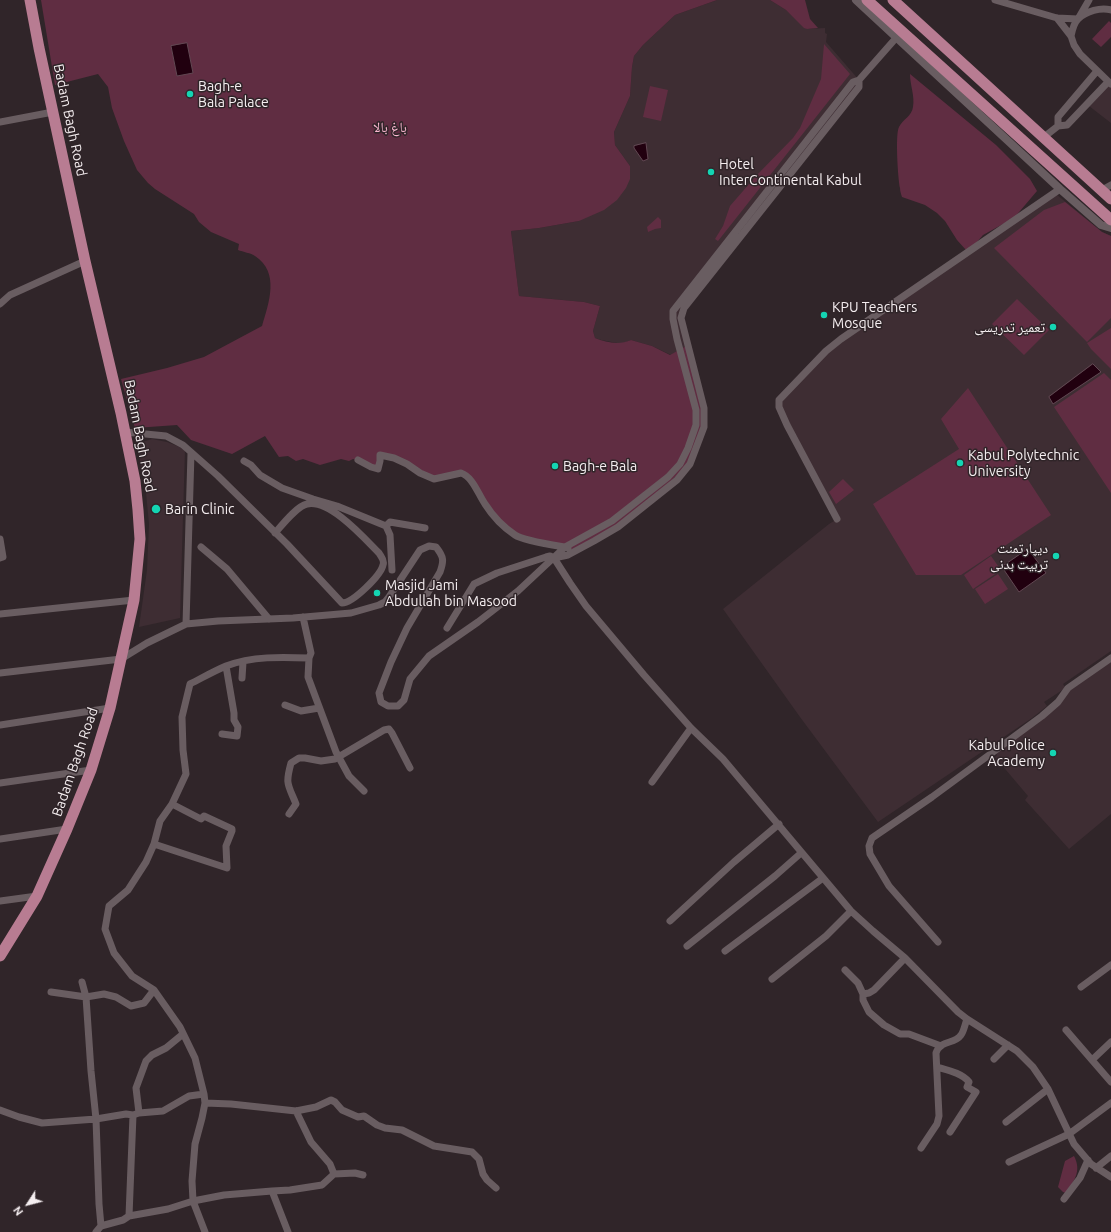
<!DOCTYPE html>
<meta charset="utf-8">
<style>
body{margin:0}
#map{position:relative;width:1111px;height:1232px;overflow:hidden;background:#302529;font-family:Ubuntu,sans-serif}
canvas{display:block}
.north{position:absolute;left:8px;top:1184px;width:40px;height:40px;-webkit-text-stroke:3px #302529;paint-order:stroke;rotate:234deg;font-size:11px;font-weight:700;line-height:16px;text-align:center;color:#f5eef0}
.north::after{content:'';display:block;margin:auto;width:14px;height:18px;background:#f5eef0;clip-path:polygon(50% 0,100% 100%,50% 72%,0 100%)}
</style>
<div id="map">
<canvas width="1111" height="1232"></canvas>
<div class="north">N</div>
</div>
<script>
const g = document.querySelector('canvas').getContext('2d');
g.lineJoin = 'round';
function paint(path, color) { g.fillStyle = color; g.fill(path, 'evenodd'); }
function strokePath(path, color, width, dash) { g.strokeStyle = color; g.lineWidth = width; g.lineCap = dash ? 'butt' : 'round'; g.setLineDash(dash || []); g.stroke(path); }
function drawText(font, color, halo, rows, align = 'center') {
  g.font = font + ' Ubuntu,"Noto Naskh Arabic",sans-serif'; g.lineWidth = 3; g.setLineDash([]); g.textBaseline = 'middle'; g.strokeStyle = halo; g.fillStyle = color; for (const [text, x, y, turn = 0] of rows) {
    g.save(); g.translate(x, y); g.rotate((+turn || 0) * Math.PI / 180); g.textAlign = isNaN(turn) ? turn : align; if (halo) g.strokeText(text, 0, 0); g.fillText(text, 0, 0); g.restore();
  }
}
paint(new Path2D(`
 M717 0H770L786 10 807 29 825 28V33L827 34 826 42 859 80V87L684 308 681 318 688 345 671 355 652 346 631 340 624 343H617L601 340 595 338 593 331 600 306 584 302 519 296 511 231 539 228 579 221 630 166 615 145 614 132 630 96 632 67 634 56 643 45 675 15Z
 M1108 86 1111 88V123L1089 106Z
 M1056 194 1102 232 1111 236V651L1063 684 1065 687 1064 689 1044 702 1047 706 1032 718 878 822 800 717 723 609 829 524 839 518 781 408V401L831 348Z
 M152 439 167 442 185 449 180 618 139 627 147 570 149 524 145 482 136 444Z
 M1111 658V814L1069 849 1025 800 1028 796 995 757 997 755 994 751 1042 716 1068 688Z`), '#3e2d33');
paint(new Path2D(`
 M41 0H717L675 15 643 45 634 56 632 67 630 96 614 132 615 145 630 166V179L626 188 617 200 604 210 579 221 539 228 511 231 519 296 584 302 600 306 593 331 595 338C607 343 620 345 631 340L652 346 670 355 688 345 704 408V427L690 464 618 527 574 552 524 539 506 528 466 475 434 479 380 455 378 469 358 460 353 459 349 461 341 459 320 465 303 459 296 461 288 456 279 457 265 436 232 454 191 440 177 425 135 428 121 379 167 368 204 357 262 326C269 303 280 272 255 256 251 253 243 252 238 250L239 244 211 232 199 222 194 214 155 189 148 183 137 170 124 141 112 108 108 87 98 74 55 85Z
 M770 0H805L810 19 818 28 807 29 804 28 786 10Z
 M1109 21 1111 23V37L1101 47 1092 39Z
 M824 44 850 74 718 241 715 239 723 226 730 206 756 176 793 138 800 128 821 79Z
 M910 74 996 145 1030 179 1037 191 1014 218 983 235 971 249 966 250 957 240 945 221 937 213 925 205 902 197C901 194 900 191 900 188 898 179 895 134 899 127 903 119 912 116 913 107 915 96 910 85 910 74Z
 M650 86 668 90 661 121 643 117Z
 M1065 202 1102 232 1111 236V318L1087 342 994 248 1044 210Z
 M658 217 661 220V228L655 229 648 232 647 227Z
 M1017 299 1049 330 1024 355 992 324Z
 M1111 328V369L1091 349 1087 343Z
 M1104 373 1111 380V493L1054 407Z
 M968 388 1051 515 961 575H916L873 504 959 449 941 419Z
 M843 479 854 490 836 504 829 492Z
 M991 556 1001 570 973 589 964 575Z
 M998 574 1008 589 985 604 975 589Z
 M1074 1156C1082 1171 1074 1181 1066 1193L1063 1192 1058 1187 1065 1161Z`), '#602d42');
const water = new Path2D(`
 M187 43 193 73 177 76 171 46Z
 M646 143 648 159 643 161 634 148V146Z
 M1093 364 1101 372 1053 404 1049 397Z
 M1028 549 1046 573 1019 592 1002 567Z`);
paint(water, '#21000f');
strokePath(water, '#614752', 1);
strokePath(new Path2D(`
 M995 0 1057 18 1078 19 1089 0
 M1057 18 1071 36 1074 45 1080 54 1111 84
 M1071 36C1072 31 1074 23 1078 19 1086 11 1101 7 1111 10
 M0 122 53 112
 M1058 126V117L1097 71
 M1044 137 1058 126 1067 125 1108 82
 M1102 190 1111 185
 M0 304 10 295 85 261
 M125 432 166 436 183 445 218 476 287 544 342 603C353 603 381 575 383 565 385 560 381 557 379 553 364 538 330 499 307 504 297 506 282 525 275 533
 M358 460 371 467 378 469 380 461V455L394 458 407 464 420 473 434 479 461 473C473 477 478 494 485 504 492 515 503 527 515 535 524 541 553 545 565 547L568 548
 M244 461 251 465 260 475 282 488 313 499 337 506 386 526 390 535 392 570
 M837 519 787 425 779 407V400L826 351 841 339 1060 189
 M386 526 390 522 425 528
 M0 539 3 557 0 558
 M201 547 227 569 269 619
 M554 558 570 583 586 606 644 675 691 728 723 759 851 911 873 931 905 958 958 1012 967 1019 1017 1051 1033 1067 1048 1089 1074 1144 1091 1164 1111 1177
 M0 614 134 600
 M186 624 191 453
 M447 628 474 584 497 573 546 557 550 556 554 558 568 555 594 541 618 527 677 480 690 464 704 427V408L681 318 684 308 859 87V80
 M309 658 308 677 336 752 349 776 364 791
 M0 673 121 659 147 643 186 624 218 621 293 618 351 613 379 605 385 602 389 597 420 550 429 546 436 547C444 557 444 561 440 572L407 628 391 662 379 693 381 702 388 706H398L404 700 410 679 429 656 478 622 518 591 565 547 612 521 668 477 680 464 688 448 696 425V410L677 339 673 319V311L853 82 859 80 896 38
 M242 678 243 662
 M285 705 301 711 319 708
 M0 725 110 708
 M222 734 237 736 238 727 234 720V713L226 666
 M652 782 691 728
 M0 783 91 770
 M289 814 296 804C288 784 285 785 291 763L299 758H305L321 761 335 759 384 730 389 729 392 733 410 768
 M0 839 67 829
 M154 844 227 868 226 846 232 831V829L204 816 201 819 172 804
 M0 901 37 896
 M670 921 734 862 779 824
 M938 942 889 886 870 854 869 846 872 838 932 797 1042 716 1058 702 1068 688 1111 658
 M687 946 775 876 801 853
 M725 951 823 878
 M845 970 858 983 863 994V1000L869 1012 884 1025 900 1034H909L941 1046
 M772 979 826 936 851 911
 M82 982 86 997 91 1071 96 1119 99 1204 101 1226
 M1081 987 1111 965
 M51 992 86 997 104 994 116 997 131 1006 144 1003 154 990
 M863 994 869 993 874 990 905 958
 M1066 1030 1111 1082
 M994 1059 1008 1045
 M1092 1060 1111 1042
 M937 1067C947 1070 962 1073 969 1082L967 1087 976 1092 950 1132
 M205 1103 231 1104 296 1111 316 1107 331 1100 335 1102 342 1110 358 1117 364 1116 377 1125 385 1128 402 1130 434 1146 472 1152 479 1159 483 1174 487 1180 496 1188
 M0 1110 19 1117 42 1123 96 1119 126 1114 133 1115 139 1113 163 1111 189 1096 204 1094
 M296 1111 311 1142 330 1164 334 1174
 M139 1113 136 1088 146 1061 152 1055 166 1048 183 1034
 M1006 1122 1048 1089
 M921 1148 937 1124 939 1116 936 1053C941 1039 954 1045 961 1035 964 1031 965 1024 967 1019
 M1009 1162 1069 1134 1111 1103
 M1096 1168 1111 1156
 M272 1191 288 1232
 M1064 1199 1080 1178 1088 1160
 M129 1216 133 1115
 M96 1232 101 1226 123 1220 129 1216 168 1209 193 1201 224 1195 272 1191 290 1190 322 1185 334 1174 355 1173 363 1175
 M205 1232 193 1201 192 1181 195 1144 202 1118 205 1103 204 1094 195 1058 180 1027 154 990 132 976 114 953 105 929 109 906 128 890 146 862 154 844 160 821 172 804 186 774 183 750 182 717 190 684C202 678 214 671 226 666 252 656 282 657 309 658L311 653 303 617`), '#695d61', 7);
strokePath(new Path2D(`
 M856 0 1060 189 1101 225 1111 228`), '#695d61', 8);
strokePath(new Path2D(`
 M867 0 1111 220
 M893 0 1111 199
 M0 956 37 896 67 829 91 770 110 708 134 600 140 539 138 510 135 481 121 413 85 261 39 48 30 0`), '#b87c92', 11);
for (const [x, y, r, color] of [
 [190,94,4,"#14d5b3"],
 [711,172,4,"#14d5b3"],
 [824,315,4,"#14d5b3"],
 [1053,327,4,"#14d5b3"],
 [960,463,4,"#14d5b3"],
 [555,466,4,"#14d5b3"],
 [156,509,5,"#14d5b3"],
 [1056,556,4,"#14d5b3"],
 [377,593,4,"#14d5b3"],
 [1053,753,4,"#14d5b3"]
]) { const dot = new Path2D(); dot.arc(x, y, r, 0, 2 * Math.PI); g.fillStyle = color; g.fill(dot); strokePath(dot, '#302529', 1.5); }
drawText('14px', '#f5eef0', '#302529', [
 ["Bagh-e",198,86],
 ["Bala Palace",198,102],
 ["Hotel",719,164],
 ["InterContinental Kabul",719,180],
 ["KPU Teachers",832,307],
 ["Mosque",832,323],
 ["تعمیر تدریسی",1045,327,"right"],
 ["Kabul Polytechnic",968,455],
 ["University",968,471],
 ["Bagh-e Bala",563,466],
 ["Barin Clinic",165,509],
 ["دیپارتمنت",1048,548,"right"],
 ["تربیت بدنی",1048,564,"right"],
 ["Masjid Jami",385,585],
 ["Abdullah bin Masood",385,601],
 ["Kabul Police",1045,745,"right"],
 ["Academy",1045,761,"right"]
], 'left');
drawText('14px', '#f5eef0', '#302529', [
 ["Badam Bagh Road",70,120,78],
 ["Badam Bagh Road",140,436,79],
 ["Badam Bagh Road",75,762,-71]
]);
drawText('14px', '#fbb8d1', '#302529', [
 ["باغ بالا",390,127]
]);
</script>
